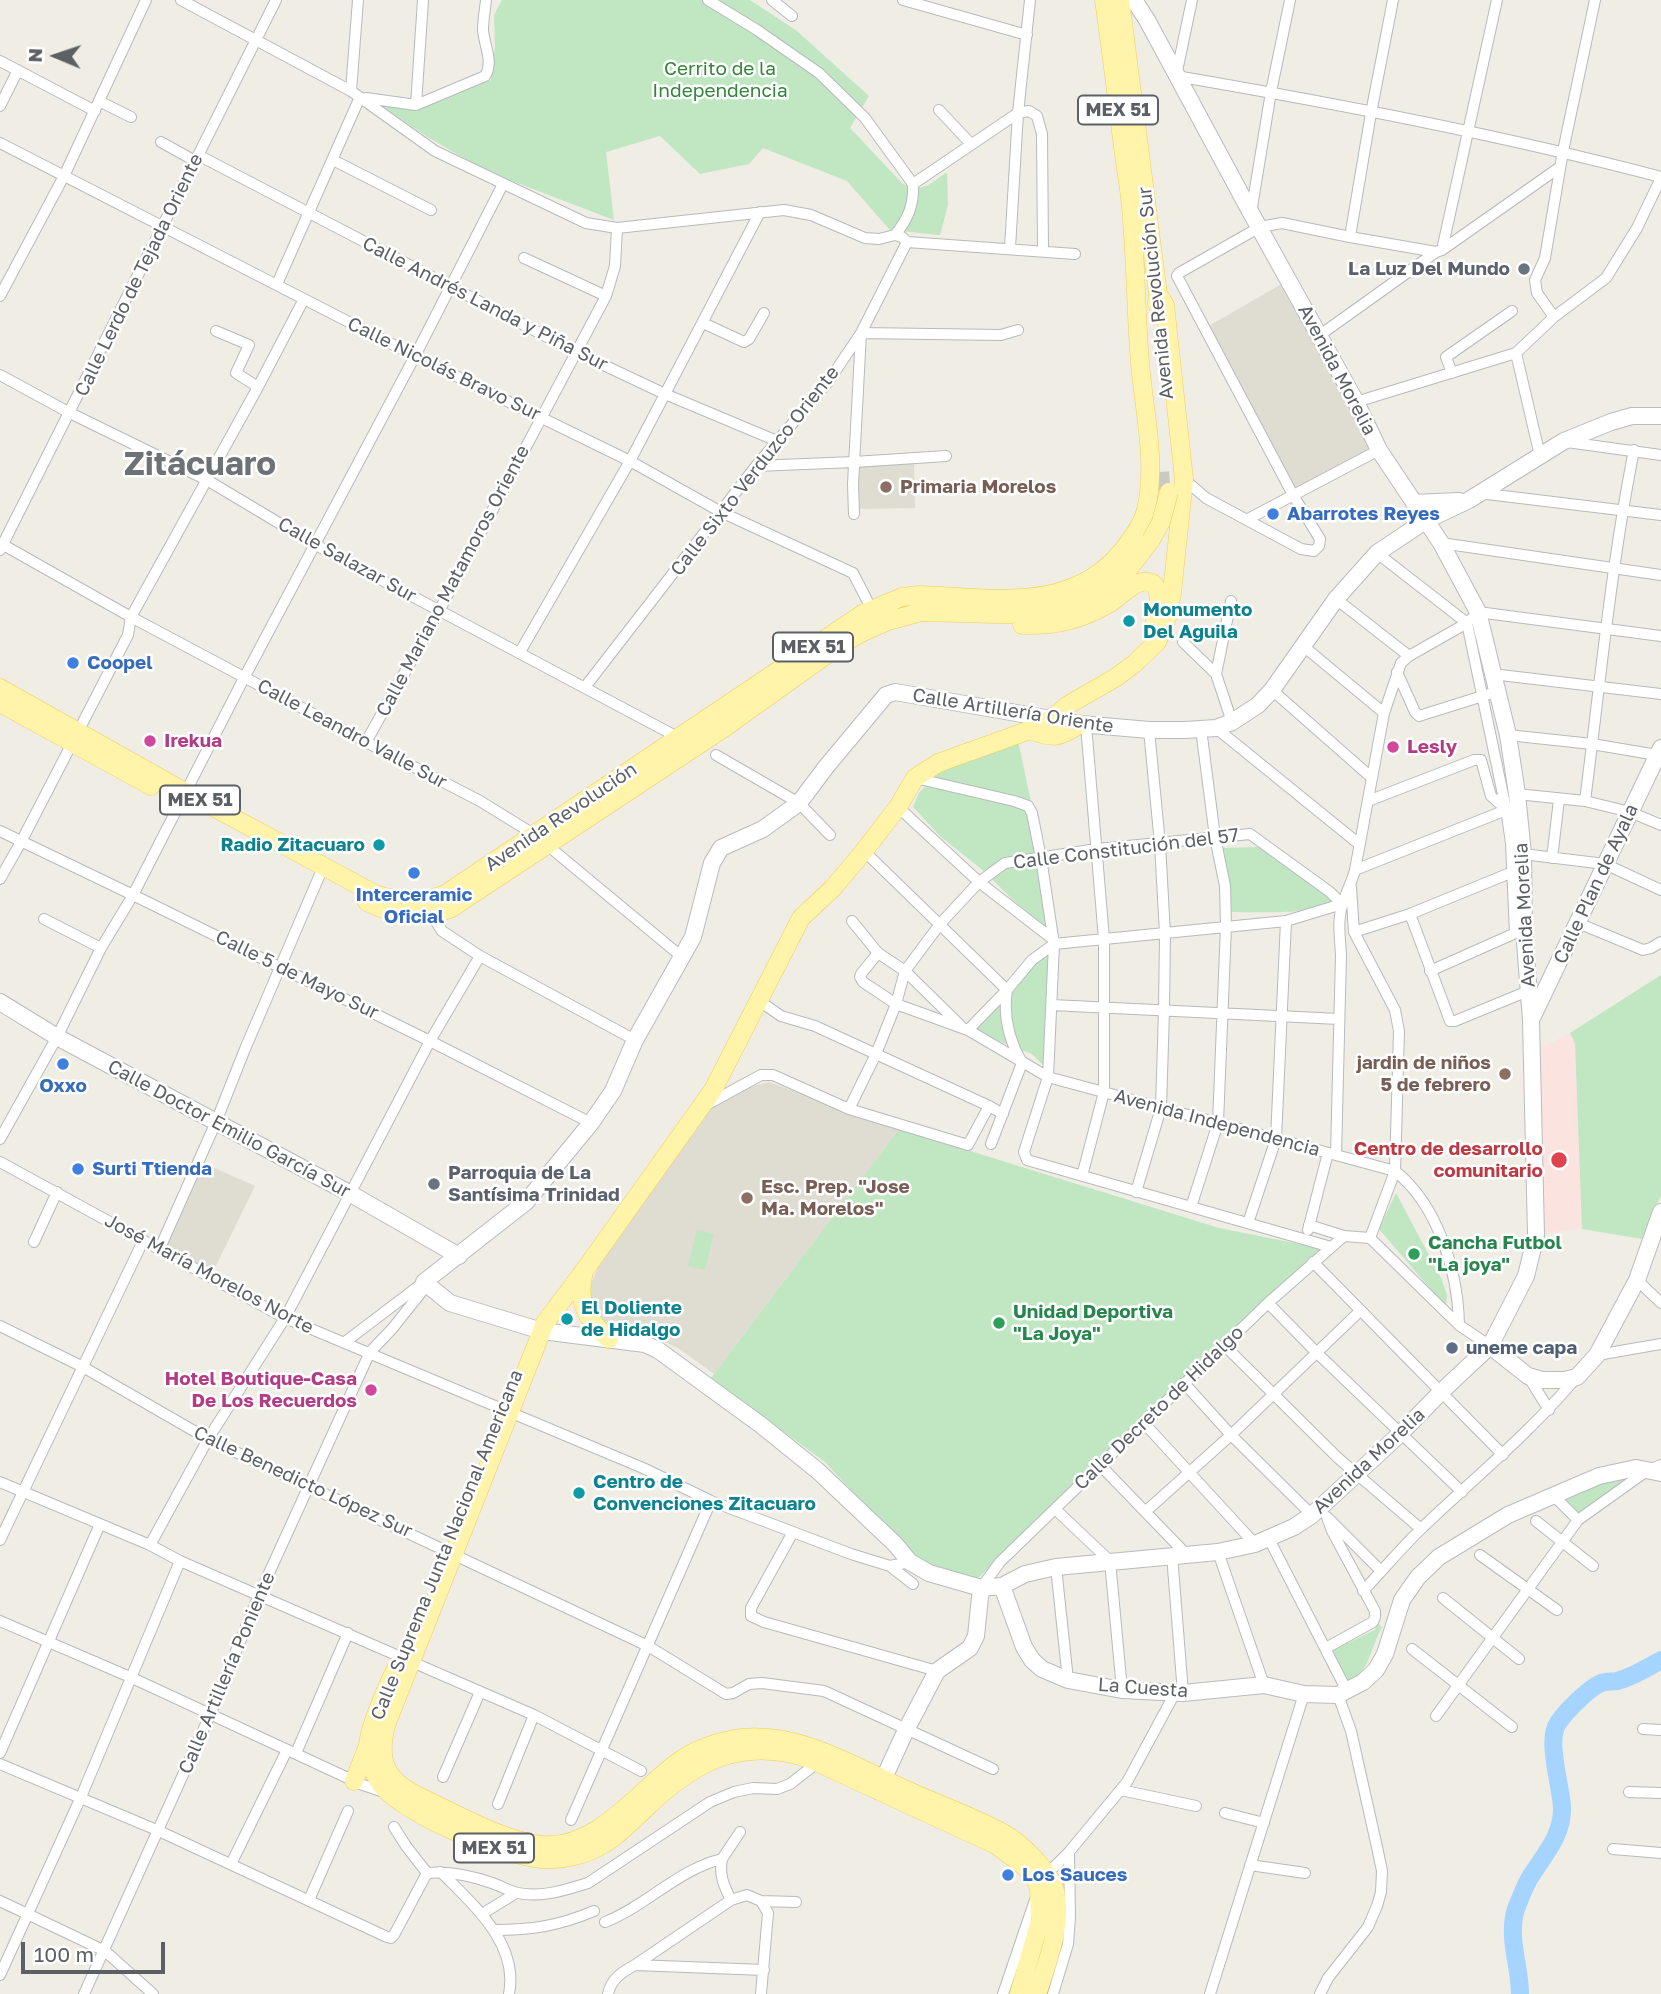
<!DOCTYPE html>
<meta charset="utf-8">
<style>
body{margin:0}
#map{position:relative;width:1661px;height:1994px;overflow:hidden;background:#efede4;font-family:"Golos Text",sans-serif}
canvas{display:block}
.north{position:absolute;left:21px;top:21px;width:70px;height:70px;-webkit-text-stroke:5px #fff;paint-order:stroke;rotate:272deg;font-size:19px;font-weight:700;line-height:28px;text-align:center;color:#5c6065}
.north::after{content:'';display:block;margin:auto;width:24px;height:32px;background:#5c6065;clip-path:polygon(50% 0,100% 100%,50% 72%,0 100%)}
.scale{position:absolute;left:21px;top:1942px;width:144px;height:32px;box-sizing:border-box;border:4px solid #5c6065;border-top:0;padding-left:9px;font-size:21px;line-height:24px;white-space:nowrap;color:#5c6065;-webkit-text-stroke:5px #fff;paint-order:stroke}
</style>
<div id="map">
<canvas width="1661" height="1994"></canvas>
<div class="north">N</div>
<div class="scale">100 m</div>
</div>
<script>
const g = document.querySelector('canvas').getContext('2d');
g.lineJoin = 'round';
function paint(path, color) { g.fillStyle = color; g.fill(path, 'evenodd'); }
function strokePath(path, color, width, dash) { g.strokeStyle = color; g.lineWidth = width; g.lineCap = dash ? 'butt' : 'round'; g.setLineDash(dash || []); g.stroke(path); }
function drawText(font, color, halo, rows, align = 'center') {
  g.font = font + ' "Golos Text",sans-serif'; g.lineWidth = 5; g.setLineDash([]); g.textBaseline = 'middle'; g.strokeStyle = halo; g.fillStyle = color; for (const [text, x, y, turn = 0] of rows) {
    g.save(); g.translate(x, y); g.rotate((+turn || 0) * Math.PI / 180); g.textAlign = isNaN(turn) ? turn : align; if (halo) g.strokeText(text, 0, 0); g.fillText(text, 0, 0); g.restore();
  }
}
paint(new Path2D(`
 M1285 282 1374 448 1293 490 1207 327Z
 M914 461 915 508 858 509V465Z
 M769 1082 899 1129 714 1374 681 1350 648 1333 605 1324 594 1308 589 1288 599 1266 709 1109 749 1087Z
 M201 1162 255 1186 213 1272 164 1247Z`), '#dfdcd2');
paint(new Path2D(`
 M1570 1033 1575 1044 1582 1229 1541 1233 1533 1052Z`), '#fbe4e0');
paint(new Path2D(`
 M502 0H750L797 31 869 96 850 128 902 183C921 195 931 183 947 172L948 205 940 235 890 230 847 181 763 148 749 164 700 174 660 136 606 152 614 220 486 171 426 136 382 106 416 109V105L491 80 495 46 494 15Z
 M1018 741 1034 816 1050 930 1014 901 985 872 940 836 913 807 919 793 939 773Z
 M1260 847 1338 902C1308 915 1261 912 1228 912L1220 848Z
 M1053 948 1047 1069 1032 1054 976 1032 981 1021 998 1008 1015 990 1036 959Z
 M1661 975V1196L1654 1209 1642 1239 1582 1229 1575 1044 1570 1033Z
 M899 1129 1219 1228 1324 1249 977 1579 946 1577 907 1551 825 1462 711 1378Z
 M1396 1193 1441 1278 1447 1295 1446 1307 1379 1229Z
 M697 1230 714 1234 705 1270 688 1266Z
 M1636 1474 1577 1516 1560 1497 1575 1490Z
 M1377 1622 1382 1627C1371 1647 1369 1673 1347 1685L1333 1650 1375 1630Z`), '#c1e6c2');
strokePath(new Path2D(`
 M1520 1994C1520 1966 1507 1937 1516 1909 1520 1899 1524 1888 1529 1879 1543 1856 1563 1836 1562 1807 1561 1786 1546 1740 1558 1723 1566 1711 1589 1688 1601 1683 1606 1681 1612 1682 1617 1681 1633 1677 1647 1668 1661 1660`), '#a4d4ff', 18);
strokePath(new Path2D(`
 M1160 472 1163 511`), '#cacac4', 18, [18, 9]);
const street = new Path2D(`
 M181 0 351 91 435 151 586 223 617 228 784 210 811 215 865 238 879 239 895 235 902 237 907 242 1075 254
 M708 0 757 30 819 73 865 118 913 184
 M772 0 792 16
 M903 0 1027 35
 M1192 0 1176 76C1339 104 1501 135 1661 177
 M0 61 95 111
 M351 91 358 0
 M366 98 416 105 485 76C494 62 484 45 483 30 483 20 485 10 486 0
 M99 101 131 117
 M416 105 423 0
 M0 106 18 70
 M939 110 971 144
 M161 142 195 161
 M0 143 415 356 630 461 721 512 853 573 872 610
 M198 155 576 352 665 394 777 441
 M333 160 431 210
 M913 184 1018 113 1029 111 1037 116 1042 134 1043 250
 M1251 213 1271 92 1290 0
 M895 235C908 219 914 205 913 184
 M1350 237 1371 113 1393 0
 M1010 248 1018 113 1030 0
 M1442 250 1497 0
 M524 258 606 296
 M277 284 360 97
 M0 296 64 176 146 0
 M1554 317 1537 293 1535 280 1545 258 1563 151 1595 0
 M703 323 744 342 749 339 764 313
 M216 331 249 345 236 373 258 387
 M1320 335 1436 252 1442 250 1560 167
 M1516 353 1540 456
 M1452 373 1446 357 1512 311
 M0 375 70 413 207 480 314 544 683 740
 M1356 402 1516 353 1554 317 1606 278 1637 228 1661 178
 M1567 442 1661 455
 M756 466 854 462 946 456
 M1184 479 1206 498 1301 549 1314 551 1319 546 1320 539 1293 495 1177 276 1179 273 1260 227 1282 223 1350 237 1436 252
 M1479 493 1661 515
 M854 514 853 484 861 333 1001 335 1018 330
 M1248 519 1379 450
 M0 543 131 617 366 742 480 801 535 835 682 957
 M1441 543 1661 575
 M0 550 276 0
 M1377 553 1467 623 1506 809 1511 843 1515 933
 M1336 599 1409 656
 M1231 601 1216 674 1232 722
 M1183 642 1216 674
 M1302 645 1384 713
 M520 652 630 461 760 212
 M1397 672 1415 712 1419 716 1489 694
 M1492 674 1661 694
 M585 687 756 466 828 382 861 333 907 242
 M1272 690 1372 778
 M1216 728 1359 844
 M1508 735 1592 744 1657 755 1660 757
 M366 742 439 611 606 296 615 266 617 228
 M716 755 799 803 830 835
 M915 778 1014 801 1028 806 1032 813 1041 858 1054 944 1048 1077 1024 1152 1027 1160 1331 1247
 M1517 794 1585 801 1630 812 1661 825
 M1368 801 1474 760H1481L1491 796 1506 809
 M1585 801C1600 684 1611 566 1634 450
 M898 807 979 882 1054 940
 M0 831 133 895 430 1041 591 1123
 M864 851 1007 990
 M1523 854 1605 864 1661 890
 M1552 858 1559 800
 M1355 870 1511 808
 M0 879 21 842 128 635 131 617 258 387 304 299
 M1351 887 1354 932 1395 1010 1399 1031 1395 1171 1370 1238
 M431 910 432 915 442 931 480 956 635 1040
 M1410 914 1450 1021H1455L1528 991
 M44 919 101 948
 M852 921 878 953 905 971 960 1025
 M1578 923 1643 950 1651 948 1661 942
 M1354 932 1410 914 1515 871
 M878 953 861 974 860 977 863 982 896 1004 968 1030 1048 1077 1395 1171C1438 1205 1458 1272 1459 1325L1490 1346
 M1430 971 1520 931
 M1007 990C1003 1016 1008 1038 1021 1061
 M758 1000 781 1016 815 1026 989 1106 1003 1114
 M1052 1005 1339 1019
 M968 1030 1007 990 1032 960 1054 944 1286 921 1342 904
 M706 1105 761 1075H773L849 1109 968 1145 989 1106
 M849 1109 876 1054 896 1004 905 971 940 924 979 882 1005 863 1097 849 1250 834 1330 892 1342 904
 M0 1139 57 1037 101 948 133 895 244 678 415 356 503 184
 M991 1144 1022 1063
 M1336 1155 1341 955C1340 937 1337 919 1343 903 1346 892 1352 882 1355 870L1384 713 1401 663 1409 656 1467 623 1478 612 1661 636
 M0 1162 285 1318 643 1468 711 1501 851 1554 890 1566 910 1562
 M1082 1176 1104 1092V939L1086 725
 M1136 1192 1161 1108 1164 1010 1165 934 1160 844 1149 730
 M1191 1207 1218 1123 1226 926 1225 886 1215 837 1201 729
 M1248 1223 1276 1139 1286 921
 M1309 1225 1344 1236 1370 1238 1459 1325
 M1308 1230 1328 1153
 M34 1242 57 1192
 M160 1248 216 1122 245 1049 324 865
 M1313 1262 1503 1455
 M1637 1280 1661 1303
 M1268 1303 1317 1353 1462 1492
 M0 1326 83 1367 208 1439 648 1646 726 1694 733 1693 749 1684 762 1683 824 1691 993 1769
 M345 1342 424 1282
 M1224 1345 1338 1458 1421 1529
 M1597 1355 1661 1344
 M1528 1376 1549 1410
 M1184 1383 1231 1435 1312 1515
 M1143 1422 1255 1544
 M1100 1465 1187 1555
 M0 1482 150 1545 180 1561 534 1715 641 1771
 M1553 1495 1578 1520
 M1055 1509 1110 1561 1122 1690
 M1145 1512 1231 1435 1360 1311
 M1329 1519 1381 1571
 M1536 1521 1593 1566
 M793 1532 751 1608V1616L764 1622 937 1671
 M1269 1539 1347 1691
 M0 1540 143 1241
 M150 1545 208 1439 285 1318 430 1041 480 956
 M1218 1552 1264 1685
 M1172 1555 1183 1693
 M1480 1555 1557 1610
 M890 1566 913 1584
 M1056 1567 1068 1680
 M981 1588 1000 1562 1268 1303 1344 1236
 M1363 1591C1383 1570 1402 1547 1422 1528 1474 1478 1530 1433 1576 1378
 M1443 1598 1519 1659
 M0 1621 130 1677 363 1785 384 1792
 M1326 1648 1373 1622 1375 1617V1611L1332 1531 1327 1517
 M1412 1649 1512 1727
 M1436 1716 1578 1520 1648 1470 1661 1465
 M1643 1729 1661 1730
 M0 1753 100 1524
 M296 1753 348 1633
 M0 1764 159 1831 387 1937 391 1938 394 1935 427 1873
 M443 1777 480 1692
 M1121 1790 1196 1806
 M1629 1792 1661 1793
 M498 1804 534 1715
 M1225 1813 1264 1823
 M571 1820 711 1501
 M394 1827 406 1846 427 1873
 M1613 1849 1661 1853
 M231 1864 287 1750
 M1250 1865 1305 1873
 M441 1872C473 1905 519 1943 509 1994
 M427 1873C448 1871 472 1876 492 1883 501 1886 509 1891 518 1893 541 1898 566 1890 588 1883L710 1802 734 1792 753 1788 777 1789 790 1784 817 1763
 M1048 1873 1069 1852 1127 1782 1175 1693
 M309 1900 348 1811
 M731 1900C724 1886 719 1876 722 1859L740 1832
 M0 1901 105 1951 153 1994
 M761 1901 796 1902
 M482 1914 516 1893
 M605 1922C646 1906 679 1869 722 1859
 M494 1930C532 1930 558 1926 594 1911
 M635 1965 764 1970
 M0 1975 81 1797 180 1561
 M84 1994 210 1715 259 1595 370 1352 392 1329 427 1285
 M608 1994C611 1979 622 1972 635 1965L731 1900 747 1895 761 1901 768 1913 761 1994
 M1003 1994 1035 1900
 M1053 1994 1068 1944 1070 1917 1069 1852
 M1210 1994 1304 1694
 M1320 1994 1328 1978 1368 1927 1377 1906 1381 1892 1382 1871 1377 1847 1351 1731 1338 1695`);
const secondary = new Path2D(`
 M1134 0 1147 20 1251 213 1356 402 1379 450 1441 543 1478 612 1508 735 1517 794 1523 854 1524 929 1531 1020 1536 1235 1526 1276 1490 1346 1441 1392 1401 1433 1312 1515 1294 1527 1255 1544 1218 1552 1056 1567 1025 1574 1002 1586 981 1588 929 1573 910 1562 895 1544 818 1471 761 1425 658 1350 645 1344 542 1331 450 1303 424 1282 526 1202 591 1123 613 1091 635 1040 693 937 712 863 721 848 763 829 799 803 826 767 886 695 895 692 1080 724 1149 730H1185L1216 728 1232 722 1258 705 1272 690 1336 599 1377 553 1425 521 1469 500 1564 441 1611 422 1632 416H1661
 M1414 503 1459 501
 M0 1002 57 1037 351 1194 459 1256
 M1531 1020 1661 748
 M1490 1346 1528 1376 1542 1380H1564L1577 1377 1597 1355 1637 1280 1661 1212
 M1002 1586 1024 1647 1032 1660 1042 1669 1068 1680 1122 1690 1183 1693 1264 1685 1304 1694 1338 1695 1363 1682 1376 1670 1385 1654 1402 1600 1418 1577 1439 1557 1508 1515 1599 1476 1636 1468 1661 1473
 M878 1791 906 1730 937 1671 970 1648 976 1636 981 1588`);
const primary = new Path2D(`
 M1120 0 1158 294 1157 304
 M1022 625C1056 626 1081 620 1110 603 1120 597 1131 584 1142 582 1166 578 1158 611 1154 624
 M0 688 185 792 375 894C400 902 422 905 447 893L864 613 902 597 920 595C979 597 1048 610 1099 573 1117 560 1140 532 1146 510 1157 463 1144 411 1140 363 1136 315 1136 268 1132 220 1131 196 1126 171 1123 147 1117 98 1111 49 1104 0
 M0 703 151 786
 M1030 730C1053 739 1059 738 1080 724
 M367 902C399 917 416 920 450 909L724 728 840 645 861 633 888 621 921 612 1035 615 1080 603 1101 592 1124 575 1151 540
 M584 1272C576 1302 587 1320 609 1339
 M396 1668C388 1685 367 1731 368 1748 369 1760 375 1778 383 1787 409 1816 502 1855 541 1859 553 1860 566 1858 578 1855 607 1848 626 1827 647 1807 695 1761 742 1736 810 1759L996 1845 1023 1865 1032 1874 1039 1886 1040 1921 1019 1994
 M354 1781 368 1746
 M1037 1994C1047 1962 1063 1925 1055 1891 1051 1872 1020 1842 1003 1833 974 1817 942 1806 911 1792 858 1769 803 1732 742 1738 720 1741 696 1749 678 1762 638 1791 597 1850 542 1845 503 1841 455 1813 420 1797 385 1780 377 1762 386 1725L545 1323 584 1271 713 1090 801 918 833 888 864 851 898 807 915 778 938 763 1030 730 1051 719 1068 705 1115 678 1134 664 1157 642 1167 618 1172 593 1184 479 1165 305 1158 294`);
strokePath(street, '#b7babe', 12);
strokePath(secondary, '#b8bbc0', 18);
strokePath(primary, '#f2cd5a', 19);
strokePath(street, '#fff', 10);
strokePath(secondary, '#fff', 16);
strokePath(primary, '#fff4a9', 18);
const primaryBridge = new Path2D(`
 M1151 540 1161 522 1169 492`);
strokePath(primaryBridge, '#f2cd5a', 19, []);
strokePath(primaryBridge, '#fff4a9', 18);
for (const [x, y, r, color] of [
 [1524,269,7,"#6b7280"],
 [886,487,7,"#8d6e63"],
 [1273,514,7,"#3f7fe0"],
 [1129,621,7,"#0f9aa8"],
 [73,663,7,"#3f7fe0"],
 [150,741,7,"#d1479c"],
 [1393,747,7,"#d1479c"],
 [379,845,7,"#0f9aa8"],
 [414,873,7,"#3f7fe0"],
 [63,1064,7,"#3f7fe0"],
 [1505,1074,7,"#8d6e63"],
 [1559,1160,9,"#e0444e"],
 [78,1169,7,"#3f7fe0"],
 [434,1184,7,"#6b7280"],
 [747,1198,7,"#8d6e63"],
 [1414,1254,7,"#2e9e5b"],
 [567,1319,7,"#0f9aa8"],
 [999,1323,7,"#2e9e5b"],
 [1452,1348,7,"#5c6f8a"],
 [371,1390,7,"#d1479c"],
 [579,1493,7,"#0f9aa8"],
 [1008,1875,7,"#3f7fe0"]
]) { const dot = new Path2D(); dot.arc(x, y, r, 0, 2 * Math.PI); g.fillStyle = color; g.fill(dot); strokePath(dot, '#fff', 2.5); }
for (const [x, y, w] of [
 [1118,110,80],
 [813,647,80],
 [200,800,80],
 [494,1848,80]
]) { const box = new Path2D(); box.roundRect(x - w / 2, y - 14.5, w, 29, 5); g.fillStyle = '#fff'; g.fill(box); strokePath(box, '#5c6065', 2); }
drawText('bold 18px', '#5c6065', null, [
 ["MEX 51",1118,110],
 ["MEX 51",813,647],
 ["MEX 51",200,800],
 ["MEX 51",494,1848]
]);
drawText('19px', '#34843b', '#fff', [
 ["Cerrito de la",720,69],
 ["Independencia",720,91]
]);
drawText('bold 19px', '#5b616d', '#fff', [
 ["La Luz Del Mundo",1510,269],
 ["Parroquia de La",448,1173,"left"],
 ["Santísima Trinidad",448,1195,"left"]
], 'right');
drawText('19px', '#5c6065', '#fff', [
 ["Calle Lerdo de Tejada Oriente",139,275,-64],
 ["Avenida Revolución Sur",1156,293,-96],
 ["Calle Andrés Landa y Piña Sur",485,304,27],
 ["Calle Nicolás Bravo Sur",444,369,26],
 ["Avenida Morelia",1337,370,62],
 ["Calle Sixto Verduzco Oriente",755,471,-52],
 ["Calle Salazar Sur",347,560,29],
 ["Calle Mariano Matamoros Oriente",453,581,-62],
 ["Calle Artillería Oriente",1013,711,9],
 ["Calle Leandro Valle Sur",352,734,28],
 ["Avenida Revolución",561,817,-34],
 ["Calle Constitución del 57",1126,849,-7],
 ["Calle Plan de Ayala",1596,884,-65],
 ["Avenida Morelia",1525,915,-93],
 ["Calle 5 de Mayo Sur",297,975,26],
 ["Avenida Independencia",1217,1123,15],
 ["Calle Doctor Emilio García Sur",229,1129,28],
 ["José María Morelos Norte",209,1274,28],
 ["Calle Decreto de Hidalgo",1159,1408,-44],
 ["Avenida Morelia",1369,1461,-43],
 ["Calle Benedicto López Sur",303,1482,25],
 ["Calle Suprema Junta Nacional Americana",447,1545,-68],
 ["Calle Artillería Poniente",227,1673,-67],
 ["La Cuesta",1143,1688,4]
]);
drawText('bold 19px', '#785e54', '#fff', [
 ["Primaria Morelos",900,487],
 ["jardin de niños",1491,1063,"right"],
 ["5 de febrero",1491,1085,"right"],
 ["Esc. Prep. \"Jose",761,1187],
 ["Ma. Morelos\"",761,1209]
], 'left');
drawText('bold 19px', '#366cbe', '#fff', [
 ["Abarrotes Reyes",1287,514],
 ["Coopel",87,663],
 ["Interceramic",414,895,"center"],
 ["Oficial",414,917,"center"],
 ["Oxxo",63,1086,"center"],
 ["Surti Ttienda",92,1169],
 ["Los Sauces",1022,1875]
], 'left');
drawText('bold 19px', '#0d838f', '#fff', [
 ["Monumento",1143,610],
 ["Del Aguila",1143,632],
 ["Radio Zitacuaro",365,845,"right"],
 ["El Doliente",581,1308],
 ["de Hidalgo",581,1330],
 ["Centro de",593,1482],
 ["Convenciones Zitacuaro",593,1504]
], 'left');
drawText('bold 19px', '#b23c85', '#fff', [
 ["Irekua",164,741],
 ["Lesly",1407,747],
 ["Hotel Boutique-Casa",357,1379,"right"],
 ["De Los Recuerdos",357,1401,"right"]
], 'left');
drawText('bold 19px', '#be3a42', '#fff', [
 ["Centro de desarrollo",1543,1149],
 ["comunitario",1543,1171]
], 'right');
drawText('bold 19px', '#27864d', '#fff', [
 ["Cancha Futbol",1428,1243],
 ["\"La joya\"",1428,1265],
 ["Unidad Deportiva",1013,1312],
 ["\"La Joya\"",1013,1334]
], 'left');
drawText('bold 19px', '#4e5e75', '#fff', [
 ["uneme capa",1466,1348]
], 'left');
drawText('bold 33px', '#6d7277', '#fff', [
 ["Zitácuaro",200,465]
]);
</script>
